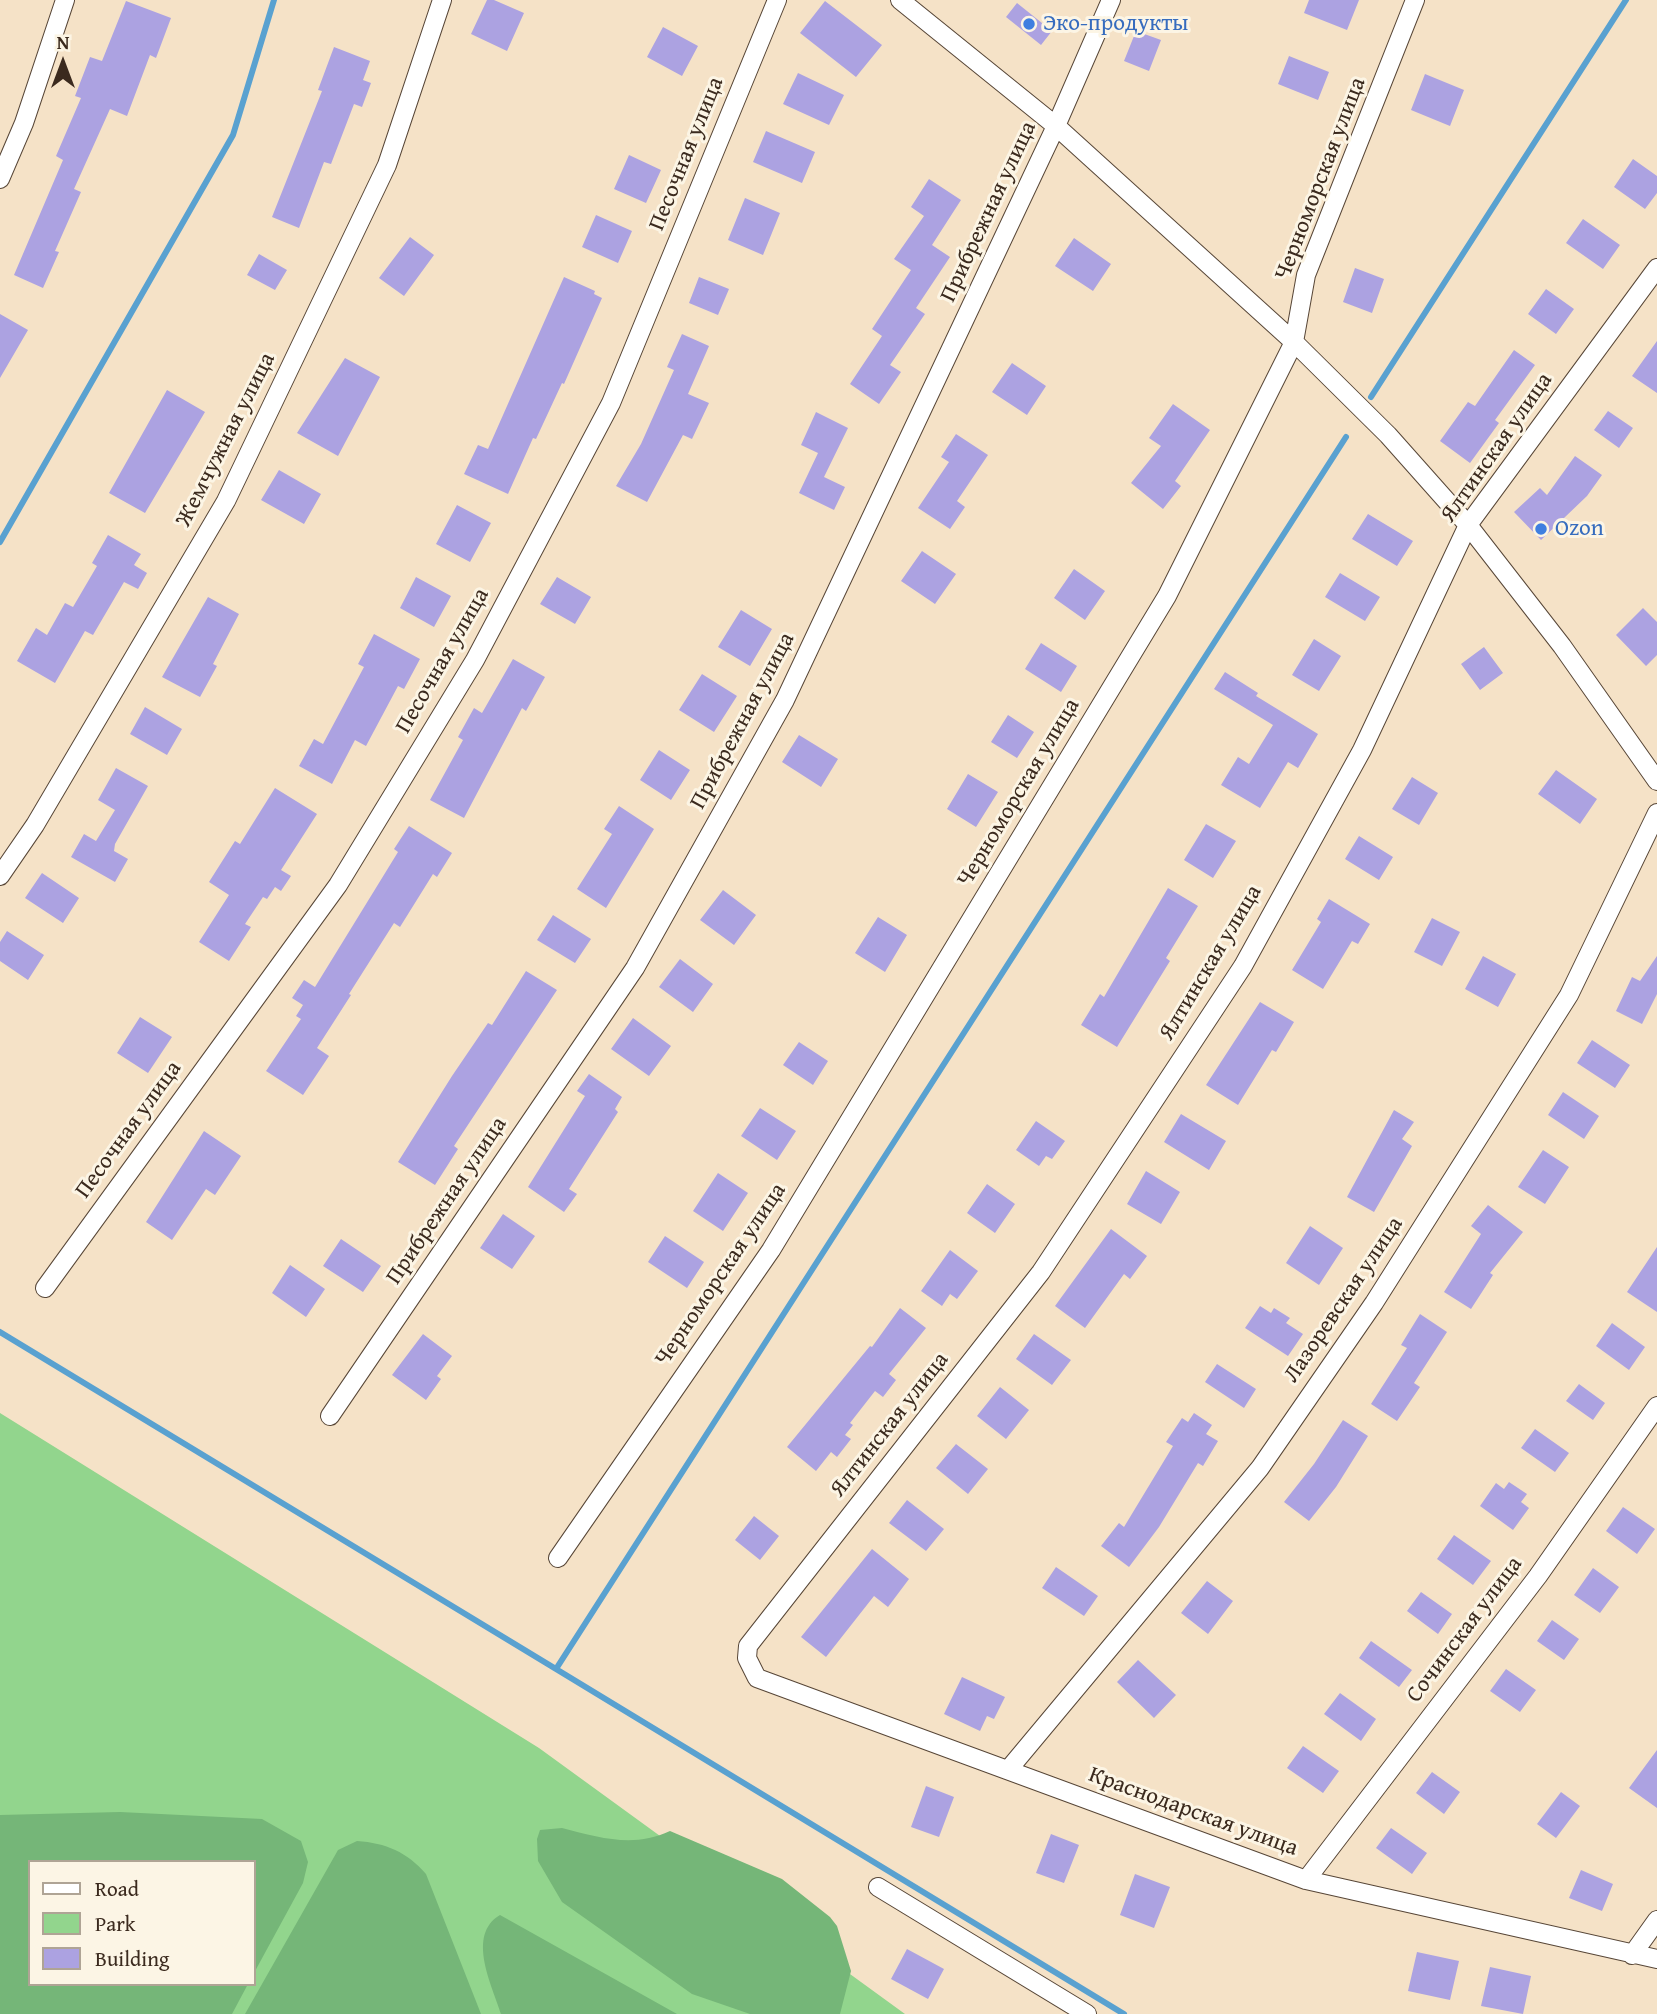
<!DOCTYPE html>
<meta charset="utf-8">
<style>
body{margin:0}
#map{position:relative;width:1657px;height:2014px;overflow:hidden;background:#f5e2c7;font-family:"Gentium Book Plus",serif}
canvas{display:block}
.legend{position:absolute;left:28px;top:1860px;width:228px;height:126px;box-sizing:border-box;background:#fcf5e5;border:2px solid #afa495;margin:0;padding:9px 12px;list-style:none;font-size:21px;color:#3b2a1e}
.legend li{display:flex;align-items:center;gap:14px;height:35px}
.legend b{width:35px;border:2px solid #afa495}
.north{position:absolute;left:28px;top:28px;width:70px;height:70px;-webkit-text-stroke:5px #fcf5e5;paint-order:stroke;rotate:0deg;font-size:19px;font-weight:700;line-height:28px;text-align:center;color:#3b2a1e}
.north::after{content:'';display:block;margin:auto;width:24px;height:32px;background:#3b2a1e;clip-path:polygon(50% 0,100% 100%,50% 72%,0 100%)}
</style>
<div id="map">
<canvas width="1657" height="2014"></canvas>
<ul class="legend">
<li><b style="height:9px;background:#fff"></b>Road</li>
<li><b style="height:19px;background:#92d58d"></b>Park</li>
<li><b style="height:19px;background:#aca2e1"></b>Building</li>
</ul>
<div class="north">N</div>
</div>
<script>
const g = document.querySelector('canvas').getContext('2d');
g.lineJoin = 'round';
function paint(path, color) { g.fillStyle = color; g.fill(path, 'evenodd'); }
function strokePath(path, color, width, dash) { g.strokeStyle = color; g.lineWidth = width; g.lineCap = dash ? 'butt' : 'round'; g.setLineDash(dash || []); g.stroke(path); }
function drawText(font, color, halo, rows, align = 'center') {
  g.font = font + ' "Gentium Book Plus",serif'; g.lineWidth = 6; g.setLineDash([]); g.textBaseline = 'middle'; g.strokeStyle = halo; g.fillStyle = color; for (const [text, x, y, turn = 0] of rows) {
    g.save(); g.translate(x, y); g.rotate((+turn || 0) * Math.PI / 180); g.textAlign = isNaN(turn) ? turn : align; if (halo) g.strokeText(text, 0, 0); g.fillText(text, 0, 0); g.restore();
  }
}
paint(new Path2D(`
 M0 1413 539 1748 905 2014H0ZM30 1862H254V1984H30Z`), '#92d58d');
paint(new Path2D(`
 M120 1812 262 1819 301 1841 308 1862 303 1883 254 1973V1862H30V1984H248L232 2014H0V1815Z
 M562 1828C600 1838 634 1848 670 1831L782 1879 830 1917 837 1926 851 1971 840 2014H750L692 1994 562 1902 538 1861 537 1839 540 1830Z
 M357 1841C386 1843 407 1852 426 1874L481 2014H245L338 1850Z
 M500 1915 677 2014H501C492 1985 466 1935 500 1915Z`), '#75b678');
strokePath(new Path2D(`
 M1371 397 1626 0
 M0 542 233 135 274 0
 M0 1332 556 1669 1346 437
 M556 1669 1124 2014`), '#59a1d0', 6);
paint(new Path2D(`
 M487 0H494L524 13 507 51 471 34Z
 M1309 0H1359L1347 30 1304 13Z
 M126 1 171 18 156 58 150 55 127 116 110 109 74 189 81 192 55 251 59 252 43 288 14 275 63 160 56 156 81 98 75 96 90 57 102 61Z
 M825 1 882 45 856 77 800 33Z
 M1017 3 1052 31 1041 45 1006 17Z
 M663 27 698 46 682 76 647 57Z
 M1136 31 1161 40 1149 71 1124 61Z
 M334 47 370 61 363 80 371 83 362 107 354 104 331 164 324 162 299 228 272 217 322 91 318 90Z
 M1289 56 1329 72 1318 100 1278 84Z
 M798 73 844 95 829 125 783 104Z
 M1425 74 1464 90 1450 126 1411 110Z
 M766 131 815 152 802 183 753 162Z
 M629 155 661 170 646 203 614 189Z
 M1633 159 1657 176V193L1645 209 1614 187Z
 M929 179 961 200 932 245 950 257 916 308 925 314 890 365 901 372 879 404 850 384 882 336 872 329 911 270 894 259 924 216 911 207Z
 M745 198 780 213 763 255 728 240Z
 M596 215 632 231 618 263 582 247Z
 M1583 219 1620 245 1603 269 1566 243Z
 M410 237 434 255 404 296 379 278Z
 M1074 238 1111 264 1093 291 1055 266Z
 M259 254 287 270 275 290 247 275Z
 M1355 268 1384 279 1372 313 1343 302Z
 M564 277 595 291 594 294 602 298 564 384 562 383 536 439 533 438 508 494 464 474 478 445 488 449Z
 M699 277 729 289 718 315 689 303Z
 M1546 289 1574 309 1556 334 1528 314Z
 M0 314 28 330 0 378Z
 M682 334 709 346 688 394 709 403 692 439 683 435 647 502 616 486 641 444 674 370 667 367Z
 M1657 341V393L1632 376Z
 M1514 350 1535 365 1495 420 1499 423 1470 463 1440 441 1468 402 1475 406Z
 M345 358 380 377 338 456 297 433Z
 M1012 363 1046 386 1027 415 992 392Z
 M167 390 205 412 145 513 109 493Z
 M1173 404 1210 430 1175 481 1181 486 1163 509 1131 483 1161 446 1149 438Z
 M1608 411 1633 428 1619 448 1594 430Z
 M816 412 848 428 824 477 845 487 834 510 799 493 818 453 801 445Z
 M956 434 988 455 957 501 965 507 950 529 918 508 949 462 941 457Z
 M1575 456 1602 475 1587 496 1541 540 1514 512 1540 488 1547 495Z
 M279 470 321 494 304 524 261 500Z
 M457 505 491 523 470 562 436 544Z
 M1368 514 1413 541 1397 566 1352 539Z
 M108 535 141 554 134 565 147 573 138 589 124 582 93 635 85 631 55 683 17 661 36 628 47 635 65 603 73 607 97 566 92 563Z
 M922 551 956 574 935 604 901 581Z
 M1074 569 1105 591 1085 620 1054 598Z
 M1340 573 1380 597 1365 621 1325 597Z
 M416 577 451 596 434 627 400 608Z
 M557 577 591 597 575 624 540 604Z
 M208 597 239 614 213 664 217 666 200 697 162 677Z
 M1643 608 1657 622V655L1646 666 1616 635Z
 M741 610 772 629 750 666 718 647Z
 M374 634 420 659 404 689 398 686 366 746 355 740 332 784 299 766 314 739 323 744 364 667 358 664Z
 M1314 639 1341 656 1319 691 1292 675Z
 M1041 643 1077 666 1061 692 1025 669Z
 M1484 647 1503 673 1480 690 1461 664Z
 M513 659 545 677 526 711 522 708 464 818 430 800 463 740 458 737 474 708 482 713Z
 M1225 672 1258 693 1256 696 1318 734 1298 768 1288 762 1260 808 1221 785 1238 757 1249 764 1273 725 1214 689Z
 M702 674 737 696 714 732 679 710Z
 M145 707 182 729 167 755 130 734Z
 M1008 715 1034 732 1017 758 991 742Z
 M799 735 838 759 821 787 782 762Z
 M659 750 690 770 671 800 640 780Z
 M116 768 148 786 115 844 114 851 128 859 115 882 71 857 84 834 96 841 115 810 98 800Z
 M1556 770 1597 799 1580 824 1538 794Z
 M968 774 998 792 976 827 947 809Z
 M1412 777 1438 793 1419 825 1392 809Z
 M275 788 317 814 281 870 291 876 281 891 275 887 267 899 263 897 245 924 251 927 229 961 199 942 229 895 209 882 235 841 240 844Z
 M619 806 654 829 606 908 577 889 612 834 604 829Z
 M1206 824 1236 841 1213 878 1184 860Z
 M409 826 452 853 437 877 433 874 400 927 394 923 349 994 351 995 317 1048 329 1056 303 1095 266 1071 301 1019 296 1016 303 1005 292 998 304 980 315 987 398 852 394 849Z
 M1359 836 1393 857 1379 880 1345 859Z
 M42 873 79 898 63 923 25 898Z
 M1168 888 1198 906 1166 958 1170 961 1117 1047 1081 1025 1100 994 1104 997Z
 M723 890 756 915 734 945 700 920Z
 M1329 899 1370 924 1358 944 1352 941 1323 989 1292 970 1321 922 1317 919Z
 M553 915 591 939 575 963 537 940Z
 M878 917 907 935 885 972 855 953Z
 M1432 918 1460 932 1442 966 1414 952Z
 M7 931 44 955 28 980 0 961V942Z
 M1483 956 1516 974 1498 1007 1465 989Z
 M1657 956V994L1642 1024 1616 1011 1632 977 1640 981Z
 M680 959 713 984 693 1012 659 987Z
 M526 971 557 990 454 1146 458 1149 435 1185 398 1162 452 1076 488 1023 492 1025Z
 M1260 1002 1294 1022 1276 1052 1272 1050 1238 1105 1206 1085Z
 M140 1017 172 1037 148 1073 117 1053Z
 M633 1018 671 1046 649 1076 611 1049Z
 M1592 1040 1630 1065 1615 1088 1577 1063Z
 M799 1042 828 1061 813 1085 783 1065Z
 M589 1074 622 1097 615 1109 618 1112 569 1189 577 1194 564 1212 528 1187 585 1096 577 1091Z
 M1563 1092 1599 1116 1584 1139 1548 1115Z
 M760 1108 796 1131 777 1160 741 1136Z
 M1394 1110 1414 1122 1402 1139 1412 1146 1374 1212 1347 1197Z
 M1181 1114 1226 1141 1209 1170 1164 1142Z
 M1036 1121 1065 1141 1052 1159 1046 1156 1039 1166 1016 1150Z
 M204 1131 241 1156 215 1195 206 1189 172 1240 146 1222Z
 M1543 1150 1569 1167 1545 1204 1518 1187Z
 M1146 1171 1180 1192 1161 1224 1127 1204Z
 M718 1173 748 1193 723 1231 693 1211Z
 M987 1184 1015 1204 995 1233 967 1213Z
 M1488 1205 1523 1232 1490 1273 1493 1275 1471 1309 1444 1292 1481 1234 1471 1226Z
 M503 1214 535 1236 512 1269 480 1248Z
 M1310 1226 1343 1248 1319 1285 1286 1263Z
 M1111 1229 1147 1256 1130 1279 1124 1274 1085 1328 1055 1306Z
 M665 1236 704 1262 687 1288 648 1262Z
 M341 1239 381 1266 363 1292 323 1266Z
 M1657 1247V1312L1627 1292Z
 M950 1250 978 1271 957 1299 950 1294 942 1306 921 1291Z
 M290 1265 325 1289 306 1317 272 1293Z
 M1260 1306 1271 1313 1274 1308 1290 1318 1286 1323 1303 1334 1288 1356 1245 1328Z
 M900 1308 926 1328 889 1374 896 1380 883 1397 875 1391 850 1423 853 1425 845 1435 851 1439 837 1457 831 1452 816 1471 787 1447 870 1346 872 1347Z
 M1420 1314 1447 1332 1414 1383 1420 1387 1397 1421 1371 1404 1407 1348 1401 1345Z
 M1612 1323 1645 1347 1629 1370 1596 1346Z
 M423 1334 452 1356 437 1376 441 1379 426 1400 392 1375Z
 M1034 1334 1071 1360 1052 1385 1016 1359Z
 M1217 1364 1256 1389 1244 1408 1205 1382Z
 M1579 1384 1605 1403 1593 1420 1566 1401Z
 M1000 1387 1029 1410 1006 1439 977 1416Z
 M1194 1413 1212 1425 1206 1434 1218 1441 1203 1466 1198 1463 1159 1527 1129 1567 1101 1546 1119 1523 1124 1527 1173 1446 1166 1442 1182 1418 1188 1422Z
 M1343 1420 1368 1436 1336 1487 1309 1521 1284 1502 1314 1464Z
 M1535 1429 1569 1453 1555 1472 1521 1448Z
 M956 1444 988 1469 968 1494 936 1468Z
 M1509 1482 1527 1494 1521 1502 1529 1508 1513 1530 1480 1506 1496 1483 1504 1489Z
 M907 1500 944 1529 926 1551 889 1523Z
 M1623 1507 1655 1529 1637 1554 1606 1531Z
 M754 1516 779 1536 760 1560 735 1540Z
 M1454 1535 1491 1561 1473 1585 1437 1559Z
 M872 1549 909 1579 888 1607 874 1596 826 1657 801 1637Z
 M1056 1567 1098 1596 1084 1616 1042 1588Z
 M1593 1568 1619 1587 1600 1613 1574 1595Z
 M1207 1581 1233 1601 1208 1634 1181 1613Z
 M1421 1592 1452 1614 1438 1634 1407 1611Z
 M1552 1620 1579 1639 1564 1660 1537 1641Z
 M1371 1641 1412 1670 1399 1687 1359 1658Z
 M1138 1660 1176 1695 1154 1718 1117 1682Z
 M1506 1669 1536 1690 1520 1712 1490 1691Z
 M962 1677 1005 1697 994 1719 987 1716 980 1731 944 1714Z
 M1340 1693 1376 1719 1361 1741 1324 1714Z
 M1303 1746 1339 1771 1323 1793 1287 1768Z
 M1657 1750V1808L1629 1788Z
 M1432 1772 1460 1792 1444 1814 1416 1793Z
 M926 1786 954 1797 939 1837 911 1827Z
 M1561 1792 1580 1806 1556 1838 1537 1824Z
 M1391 1828 1427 1853 1412 1874 1376 1848Z
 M1051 1834 1079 1845 1064 1883 1036 1873Z
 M1581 1870 1613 1884 1602 1911 1569 1898Z
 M1135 1874 1170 1887 1154 1928 1120 1915Z
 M907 1949 944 1969 928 1999 891 1979Z
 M1417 1952 1459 1961 1450 2000 1408 1991Z
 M1490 1967 1531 1976 1523 2014 1481 2006Z`), '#aca2e1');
const minor = new Path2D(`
 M900 0 1056 126 1294 342 1388 435 1468 525 1562 646 1657 781
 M0 179 24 123 65 0
 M1657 268 1468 525 1362 750 1243 966 1041 1272 748 1646 747 1658 757 1678 1306 1880 1657 1959
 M0 876 35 825 226 501 387 165 442 0
 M45 1288 338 885 475 660 611 403 777 0
 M330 1416 635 968 785 700 1056 126 1111 0
 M558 1558 771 1250 1167 596 1294 342 1306 275 1415 0
 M1008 1770 1260 1468 1374 1303 1569 995 1657 813
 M1306 1880 1538 1576 1657 1406
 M878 1887 1087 2014
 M1632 1955 1657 1920`);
strokePath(minor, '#574637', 20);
strokePath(minor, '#fff', 18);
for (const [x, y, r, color] of [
 [1029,24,7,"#3f7fe0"],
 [1541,529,7,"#3f7fe0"]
]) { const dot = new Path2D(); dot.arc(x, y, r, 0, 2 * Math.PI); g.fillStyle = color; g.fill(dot); strokePath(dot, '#fcf5e5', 2.5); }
drawText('23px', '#366cbe', '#fcf5e5', [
 ["Эко-продукты",1043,24],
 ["Ozon",1555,529]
], 'left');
drawText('23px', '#3b2a1e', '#fcf5e5', [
 ["Песочная улица",687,154,-68],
 ["Черноморская улица",1321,179,-69],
 ["Прибрежная улица",989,212,-65],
 ["Жемчужная улица",226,440,-63],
 ["Ялтинская улица",1497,448,-55],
 ["Песочная улица",443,661,-60],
 ["Прибрежная улица",743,721,-62],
 ["Черноморская улица",1019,793,-59],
 ["Ялтинская улица",1211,963,-59],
 ["Песочная улица",129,1130,-54],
 ["Прибрежная улица",447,1201,-56],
 ["Черноморская улица",721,1275,-56],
 ["Лазоревская улица",1344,1300,-56],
 ["Ялтинская улица",890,1425,-52],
 ["Сочинская улица",1465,1630,-53],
 ["Краснодарская улица",1193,1812,20]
]);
</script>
